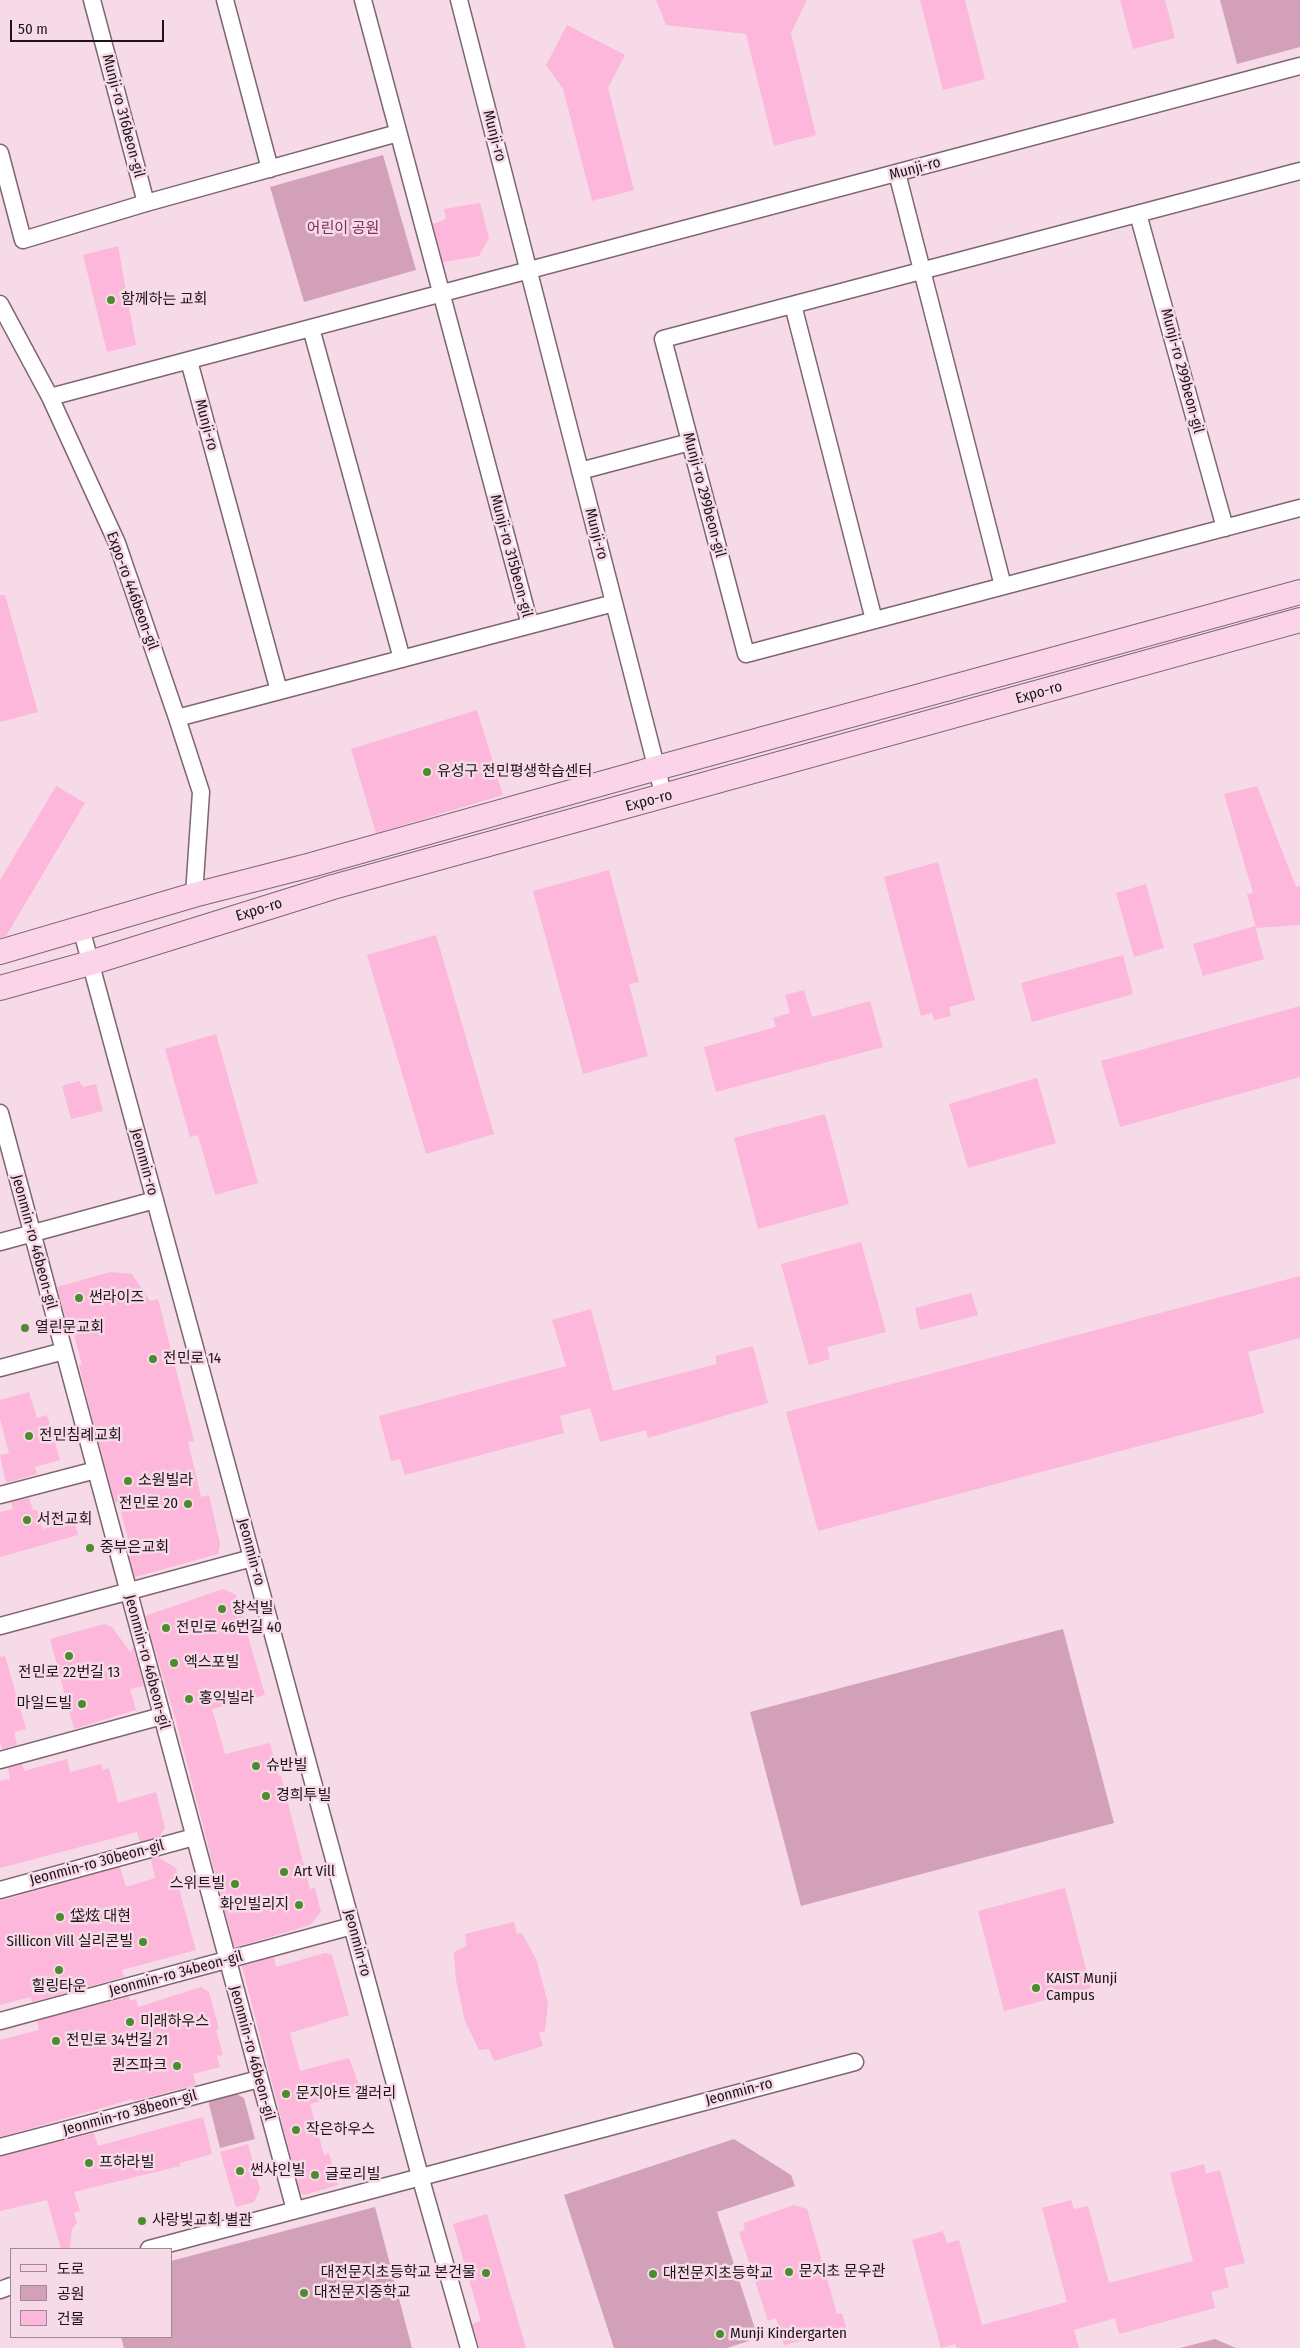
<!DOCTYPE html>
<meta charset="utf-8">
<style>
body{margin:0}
#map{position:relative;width:1300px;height:2348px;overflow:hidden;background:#f6dae7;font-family:"Fira Sans Condensed","Noto Sans KR",sans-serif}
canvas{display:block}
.legend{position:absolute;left:10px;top:2248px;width:162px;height:90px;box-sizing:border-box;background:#f6dae7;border:1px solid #9f8a94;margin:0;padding:6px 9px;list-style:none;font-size:15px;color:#1d1318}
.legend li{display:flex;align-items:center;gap:10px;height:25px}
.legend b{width:25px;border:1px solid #9f8a94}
.scale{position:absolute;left:10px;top:20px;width:154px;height:22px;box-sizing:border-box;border:2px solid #1d1318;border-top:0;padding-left:6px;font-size:15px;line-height:18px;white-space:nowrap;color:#1d1318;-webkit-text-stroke:4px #f6dae7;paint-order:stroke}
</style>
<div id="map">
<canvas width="1300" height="2348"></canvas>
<ul class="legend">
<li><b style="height:6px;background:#fbd4ea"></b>도로</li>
<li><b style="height:14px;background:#d2a1b9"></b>공원</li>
<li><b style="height:14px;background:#fcb7da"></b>건물</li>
</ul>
<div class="scale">50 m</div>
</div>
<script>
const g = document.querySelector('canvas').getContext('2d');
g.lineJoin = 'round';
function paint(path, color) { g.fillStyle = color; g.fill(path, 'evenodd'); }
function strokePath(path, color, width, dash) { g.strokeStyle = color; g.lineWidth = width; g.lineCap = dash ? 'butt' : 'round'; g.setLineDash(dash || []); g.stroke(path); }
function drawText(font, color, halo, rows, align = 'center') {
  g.font = font + ' "Fira Sans Condensed","Noto Sans KR",sans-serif'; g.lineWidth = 5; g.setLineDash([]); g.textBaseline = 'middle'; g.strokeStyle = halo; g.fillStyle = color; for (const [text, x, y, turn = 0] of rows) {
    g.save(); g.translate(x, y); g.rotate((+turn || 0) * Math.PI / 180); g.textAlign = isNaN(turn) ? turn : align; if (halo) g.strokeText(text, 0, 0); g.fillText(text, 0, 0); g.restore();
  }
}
paint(new Path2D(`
 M1220 0H1300V47L1237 64Z
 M383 155 416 270 304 302 270 187Z
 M1063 1629 1114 1823 801 1906 750 1712Z
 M233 2092 244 2098 255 2139 220 2148 207 2096Z
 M734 2139 791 2175 795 2186 717 2212 758 2338 727 2348H614L564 2195Z
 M375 2207 412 2348H124L121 2337H171V2261Z
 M1215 2339 1236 2348H1180Z`), '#d2a1b9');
paint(new Path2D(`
 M656 0H807L791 33 816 135 774 146 746 34 666 25Z
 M920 0H965L985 79 943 90Z
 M1120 0H1165L1175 38 1133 49Z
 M567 25 625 55 608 88 634 190 592 201 563 89 546 65Z
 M480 203 489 238 479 256 443 262 433 224 446 219 444 209Z
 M118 246 136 345 107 352 83 255Z
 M0 595H5L38 712 0 722Z
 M477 710 503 795 376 833 351 749Z
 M56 786 85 803 6 936 0 938V880Z
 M1257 786 1296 887 1300 886V925L1256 928 1247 894 1253 893 1224 794Z
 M938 862 975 1000 949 1007 951 1016 934 1020 932 1013 921 1016 884 877Z
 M609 870 639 982 629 984 648 1056 583 1074 533 891Z
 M1146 884 1164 948 1134 957 1116 893Z
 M1255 926 1264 959 1203 976 1193 944Z
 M436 935 494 1134 426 1154 367 955Z
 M1123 955 1133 994 1032 1022 1021 983Z
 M804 990 812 1017 870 1001 883 1047 716 1092 704 1047 776 1027 773 1018 790 1013 785 995Z
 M1300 1006V1077L1120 1127 1101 1061Z
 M216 1034 258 1183 215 1195 198 1135 190 1137 165 1049Z
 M1037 1078 1056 1143 968 1168 949 1104Z
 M79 1081 83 1087 96 1084 103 1111 71 1119 62 1086Z
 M825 1114 849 1204 758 1229 734 1138Z
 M861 1242 886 1332 827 1347 830 1359 809 1365 781 1264Z
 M110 1272 132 1274 150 1301 158 1299 194 1441 188 1442 201 1497 209 1495 220 1544 218 1554 135 1577 127 1547 130 1546 118 1502 115 1503 88 1401 79 1365 82 1364 69 1318 66 1319 57 1287Z
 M1300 1276V1338L1248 1352 1264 1413 818 1531 786 1412Z
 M971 1293 978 1315 920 1330 915 1308Z
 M591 1309 613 1391 717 1364 715 1356 753 1346 768 1403 648 1438 646 1430 600 1442 590 1408 560 1416 564 1433 405 1475 400 1459 391 1461 379 1416 566 1366 552 1320Z
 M29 1392 37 1418 47 1415 60 1460 35 1467 37 1474 6 1483 0 1455 9 1453 0 1419V1400Z
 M29 1498 33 1510H37L43 1529 74 1521 78 1535 0 1557V1512L13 1509 11 1502Z
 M223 1589 236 1595 265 1695 212 1709 225 1754 270 1743 279 1777 281 1776 310 1889 315 1888 321 1912 310 1925 237 1947 234 1946 176 1721 145 1616Z
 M104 1624 112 1627 131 1653 133 1646 144 1686 130 1689 136 1710 74 1729 50 1639Z
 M5 1656 26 1729 14 1732 17 1745 2 1749 0 1741V1657Z
 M67 1759 70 1772 101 1764 103 1770 109 1768 118 1803 156 1792 165 1828 160 1836 140 1842 137 1832 0 1868V1781L10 1779 8 1768 22 1764 24 1771Z
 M158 1857 176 1868 181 1897 196 1950 122 1970 124 1977 32 2002 31 1997 0 2005V1901L120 1867 126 1887 155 1878 151 1859Z
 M1065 1888 1091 1988 1004 2011 978 1911Z
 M514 1922 517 1934 522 1933 536 1959 548 2003 545 2031 539 2033 543 2046 494 2061 489 2049 479 2050 465 2021 456 1980 454 1952 466 1946 465 1934Z
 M325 1953 332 1955 349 2015 290 2033 300 2071 349 2058 361 2091 310 2104 324 2155 329 2153 338 2185 304 2195 300 2192 242 1966 274 1957 276 1967Z
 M201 1987 209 1992 219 2029 216 2030 223 2055 217 2056 220 2067 193 2074 196 2085 133 2101V2099L0 2137V2040L39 2030 37 2021 129 1997 130 2001 136 1999 138 2007Z
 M203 2117 212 2154 180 2163V2166L74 2192 80 2211 74 2213 77 2223 72 2229 70 2249H61L47 2200 0 2211V2157L94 2133 98 2146Z
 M248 2144 260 2189 254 2202 236 2207 220 2152Z
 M1204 2164 1206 2174 1220 2170 1245 2263 1224 2268 1229 2287 1211 2292 1215 2308 1119 2334 1115 2318 1074 2330 1079 2348H957L955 2344 941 2348 912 2240 943 2231 947 2243 959 2240 982 2325 1067 2302 1042 2208 1071 2200 1074 2209 1088 2206 1109 2283 1193 2261 1170 2173Z
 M794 2205 807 2209 837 2314 842 2313 847 2330 784 2345 776 2318 768 2321 739 2232 745 2230 743 2223Z
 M487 2214 526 2348H479V2346L472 2324 481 2321 453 2224Z`), '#fcb7da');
const minor = new Path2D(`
 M92 0 146 203
 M225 0 270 169
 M363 0 530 625
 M459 0 664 797
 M0 153 23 240 146 203 398 133
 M1300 171 663 339 746 654 1300 508
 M897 173 1003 586
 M1138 214 1225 528
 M0 304 50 397 117 543 177 718 201 792 194 895
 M793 305 874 620
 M311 328 402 659
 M189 361 279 691
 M50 397 1300 66
 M580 471 690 442
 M177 718 614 603
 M81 928 420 2176 469 2348
 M0 1113 295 2210
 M0 1242 155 1200
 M0 1368 64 1351
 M0 1495 96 1470
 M0 1626 252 1558
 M0 1760 162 1716
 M0 1890 194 1837
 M0 2021 352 1926
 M0 2147 259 2079
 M149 2249 855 2062
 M0 2290 11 2286`);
const secondary = new Path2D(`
 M0 952 194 895 311 865 657 768 1300 592
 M0 988 90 963 333 887 1300 620`);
strokePath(minor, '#7e6571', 19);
strokePath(secondary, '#7e6571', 26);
strokePath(minor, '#fff', 16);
strokePath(secondary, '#fbd4ea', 24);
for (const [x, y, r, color] of [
 [111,300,5,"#4b8c2e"],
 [427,772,5,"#4b8c2e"],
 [79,1298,5,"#4b8c2e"],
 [25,1328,5,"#4b8c2e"],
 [153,1359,5,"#4b8c2e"],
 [29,1436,5,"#4b8c2e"],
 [128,1481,5,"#4b8c2e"],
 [188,1504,5,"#4b8c2e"],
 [27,1520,5,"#4b8c2e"],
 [90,1548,5,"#4b8c2e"],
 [222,1609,5,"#4b8c2e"],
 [166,1628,5,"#4b8c2e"],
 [69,1656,5,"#4b8c2e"],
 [174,1663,5,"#4b8c2e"],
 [189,1699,5,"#4b8c2e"],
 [82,1704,5,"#4b8c2e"],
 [256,1766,5,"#4b8c2e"],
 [266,1796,5,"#4b8c2e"],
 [284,1872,5,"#4b8c2e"],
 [235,1884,5,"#4b8c2e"],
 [299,1905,5,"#4b8c2e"],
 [60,1917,5,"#4b8c2e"],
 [143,1942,5,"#4b8c2e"],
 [59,1970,5,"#4b8c2e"],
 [1036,1988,5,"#4b8c2e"],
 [130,2022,5,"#4b8c2e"],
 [56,2041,5,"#4b8c2e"],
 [177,2066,5,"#4b8c2e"],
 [286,2094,5,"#4b8c2e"],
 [296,2130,5,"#4b8c2e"],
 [89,2163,5,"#4b8c2e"],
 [240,2171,5,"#4b8c2e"],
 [315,2175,5,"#4b8c2e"],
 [142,2221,5,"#4b8c2e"],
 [789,2272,5,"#4b8c2e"],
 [486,2273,5,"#4b8c2e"],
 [653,2274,5,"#4b8c2e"],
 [304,2293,5,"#4b8c2e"],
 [720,2334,5,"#4b8c2e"]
]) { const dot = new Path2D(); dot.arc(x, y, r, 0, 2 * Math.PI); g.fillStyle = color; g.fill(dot); strokePath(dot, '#f6dae7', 2); }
drawText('15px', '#1d1318', '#f6dae7', [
 ["Munji-ro 316beon-gil",123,116,75],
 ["Munji-ro",494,136,75],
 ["Munji-ro",915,169,-15],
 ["Munji-ro 299beon-gil",1182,371,75],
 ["Munji-ro",206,425,75],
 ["Munji-ro 299beon-gil",704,495,75],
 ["Munji-ro",596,534,75],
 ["Munji-ro 315beon-gil",511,556,75],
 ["Expo-ro 446beon-gil",132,591,70],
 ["Expo-ro",1039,693,-16],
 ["Expo-ro",649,801,-15],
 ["Expo-ro",259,910,-17],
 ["Jeonmin-ro",144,1162,75],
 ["Jeonmin-ro 46beon-gil",34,1242,75],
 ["Jeonmin-ro",251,1552,75],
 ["Jeonmin-ro 46beon-gil",147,1662,75],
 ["Jeonmin-ro 30beon-gil",97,1863,-15],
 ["Jeonmin-ro",357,1943,75],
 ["Jeonmin-ro 34beon-gil",176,1974,-15],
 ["Jeonmin-ro 46beon-gil",252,2053,75],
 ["Jeonmin-ro",739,2092,-15],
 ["Jeonmin-ro 38beon-gil",130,2113,-15]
]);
drawText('15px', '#7d2f5c', '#f6dae7', [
 ["어린이 공원",343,229]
]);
drawText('15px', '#1d1318', '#f6dae7', [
 ["함께하는 교회",121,300],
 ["유성구 전민평생학습센터",437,772],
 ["썬라이즈",89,1298],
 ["열린문교회",35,1328],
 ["전민로 14",163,1359],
 ["전민침례교회",39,1436],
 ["소원빌라",138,1481],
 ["전민로 20",178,1504,"right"],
 ["서전교회",37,1520],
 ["중부은교회",100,1548],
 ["창석빌",232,1609],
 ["전민로 46번길 40",176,1628],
 ["엑스포빌",184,1663],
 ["전민로 22번길 13",69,1673,"center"],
 ["홍익빌라",199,1699],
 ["마일드빌",72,1704,"right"],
 ["슈반빌",266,1766],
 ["경희투빌",276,1796],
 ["Art Vill",294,1872],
 ["스위트빌",225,1884,"right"],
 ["화인빌리지",289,1905,"right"],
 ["垈炫 대현",70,1917],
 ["Sillicon Vill 실리콘빌",133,1942,"right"],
 ["KAIST Munji",1046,1979],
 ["Campus",1046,1996],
 ["힐링타운",59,1987,"center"],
 ["미래하우스",140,2022],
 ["전민로 34번길 21",66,2041],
 ["퀸즈파크",167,2066,"right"],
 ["문지아트 갤러리",296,2094],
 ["작은하우스",306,2130],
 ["프하라빌",99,2163],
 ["썬샤인빌",250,2171],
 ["글로리빌",325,2175],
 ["사랑빛교회 별관",152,2221],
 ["문지초 문우관",799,2272],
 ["대전문지초등학교 본건물",476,2273,"right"],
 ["대전문지초등학교",663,2274],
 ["대전문지중학교",314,2293],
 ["Munji Kindergarten",730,2334]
], 'left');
</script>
